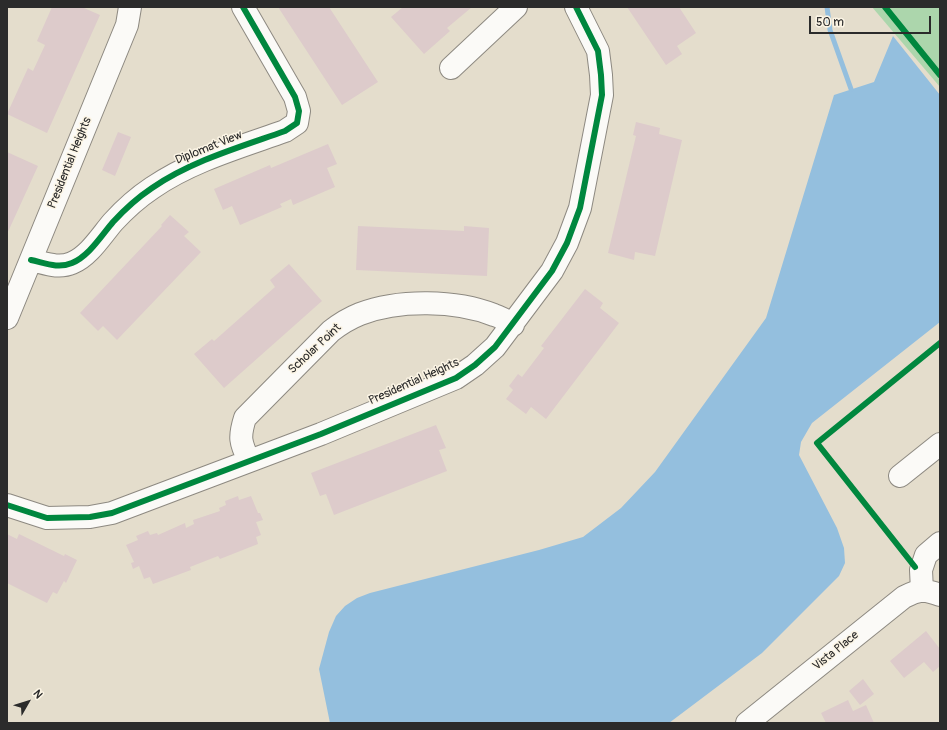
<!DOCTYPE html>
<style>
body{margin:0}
#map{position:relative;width:947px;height:730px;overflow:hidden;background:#e4ddcc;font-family:Pangolin,sans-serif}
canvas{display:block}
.frame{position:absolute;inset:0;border:8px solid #2b2b2b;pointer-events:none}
.north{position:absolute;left:8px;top:682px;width:40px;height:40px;-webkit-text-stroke:3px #fcf5e5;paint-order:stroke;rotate:51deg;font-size:11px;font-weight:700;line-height:16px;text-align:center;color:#2b2b2b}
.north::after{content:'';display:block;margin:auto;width:14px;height:18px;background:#2b2b2b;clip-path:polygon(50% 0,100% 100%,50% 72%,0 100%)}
.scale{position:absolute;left:809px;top:16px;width:122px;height:18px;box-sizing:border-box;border:2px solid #2b2b2b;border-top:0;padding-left:5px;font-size:12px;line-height:14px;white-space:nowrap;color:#2b2b2b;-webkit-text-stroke:3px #fcf5e5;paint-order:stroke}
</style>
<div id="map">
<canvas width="947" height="730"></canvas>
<div class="frame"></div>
<div class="north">N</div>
<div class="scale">50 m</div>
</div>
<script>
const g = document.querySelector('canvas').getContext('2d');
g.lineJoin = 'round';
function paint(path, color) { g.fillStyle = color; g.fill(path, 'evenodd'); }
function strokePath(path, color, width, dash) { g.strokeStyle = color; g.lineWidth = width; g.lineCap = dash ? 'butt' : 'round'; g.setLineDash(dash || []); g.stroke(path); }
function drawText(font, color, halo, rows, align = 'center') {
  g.font = font + ' Pangolin,sans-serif'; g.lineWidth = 3; g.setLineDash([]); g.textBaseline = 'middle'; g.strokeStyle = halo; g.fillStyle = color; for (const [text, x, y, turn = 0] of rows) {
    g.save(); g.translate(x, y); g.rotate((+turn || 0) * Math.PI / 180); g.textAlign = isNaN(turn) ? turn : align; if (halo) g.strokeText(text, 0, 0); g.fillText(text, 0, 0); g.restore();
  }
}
paint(new Path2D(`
 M872 7H940V87Z`), '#acd6ac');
paint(new Path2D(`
 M893 36 940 95V322L812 423 801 442 799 455 837 528 844 548 845 563 839 576 762 653 669 723H330L319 669 329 632 336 616 345 606 357 598 370 593 539 550 583 537 621 508 655 472 766 318 834 95 874 82Z`), '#94bfde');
strokePath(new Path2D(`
 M827 7 830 30 851 89`), '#94bfde', 5);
paint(new Path2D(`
 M52 7H85L84 8 100 15 47 133 7 114 28 68 33 71 45 45 37 41Z
 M278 7H329L378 82 342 105Z
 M403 7H472L447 28 450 31 424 54 391 17Z
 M627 7H679L696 33 677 46 682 54 666 65Z
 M636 122 660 128 659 134 682 140 655 256 635 252 634 260 608 253 636 136 633 135Z
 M118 132 131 137 115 176 102 170Z
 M328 144 337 164 327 168 335 187 293 205 291 199 280 204 282 207 240 225 232 206 223 210 214 189 270 165 271 168Z
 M7 152 38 166 7 234Z
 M170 215 189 232 184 236 201 252 117 340 103 326 98 331 80 313 162 226 161 225Z
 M358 226 464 231V226L489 228 487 276 356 270Z
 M289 264 322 301 224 388 194 354 212 339 214 341 275 287 270 280Z
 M585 289 603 303 600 308 619 323 546 419 531 407 526 414 506 399 513 390 509 386 518 374 522 377 544 348 541 346Z
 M436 425 446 448 439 450 447 471 334 515 326 494 320 496 311 473Z
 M238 496 239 500 251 496 258 513H260L263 520 256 522 261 535 256 537 258 544 220 559 218 556 190 567 191 570 153 584 150 577 144 579 139 566 133 569 131 563 134 562 126 545 138 540 136 536 148 531 150 535 157 533 158 535 185 523 186 528 194 524 193 520 220 511 219 508 226 505 225 501Z
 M7 534 17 539 19 534 64 556 65 554 77 560 66 583 64 581 57 594 53 592 47 603 7 583Z
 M926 631 940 649V666L933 672 924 662 904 678 890 661Z
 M863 679 874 694 860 705 849 691Z
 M848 700 853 711 866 705 874 723H826L821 713Z`), '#ddcbcb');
const minor = new Path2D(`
 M451 68 516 7
 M31 260C45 263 58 269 72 263 89 256 101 236 113 222 124 210 137 198 152 188 191 161 240 147 285 131L297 123 299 111 295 97 243 7
 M7 318 127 25 130 7
 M249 461C240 442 239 437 245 418L331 331C340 324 350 318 360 314 399 299 456 300 494 315 501 317 507 321 513 325
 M900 476 940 444
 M7 505 47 518 90 517 112 513 321 434 456 378 475 365 495 347 552 271 567 243 580 208 602 95 601 75 598 51 576 7
 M922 591 921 570 926 555 940 543
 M747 723 904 597C920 589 924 589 940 595`);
strokePath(minor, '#8d8981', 24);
strokePath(minor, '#fbfaf7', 22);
strokePath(new Path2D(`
 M885 7 940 75
 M31 260C45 263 58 269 72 263 89 256 101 236 113 222 124 210 137 198 152 188 191 161 240 147 285 131L297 123 299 111 295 97 243 7
 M7 505 47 518 90 517 112 513 321 434 456 378 475 365 495 347 552 271 567 243 580 208 602 95 601 75 598 51 576 7
 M915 567 817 443 940 343`), '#00873e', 6);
drawText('12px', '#2b2b2b', '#fcf5e5', [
 ["Diplomat View",209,148,-22],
 ["Presidential Heights",70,163,-68],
 ["Scholar Point",315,349,-43],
 ["Presidential Heights",414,382,-24],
 ["Vista Place",836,651,-39]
]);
</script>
